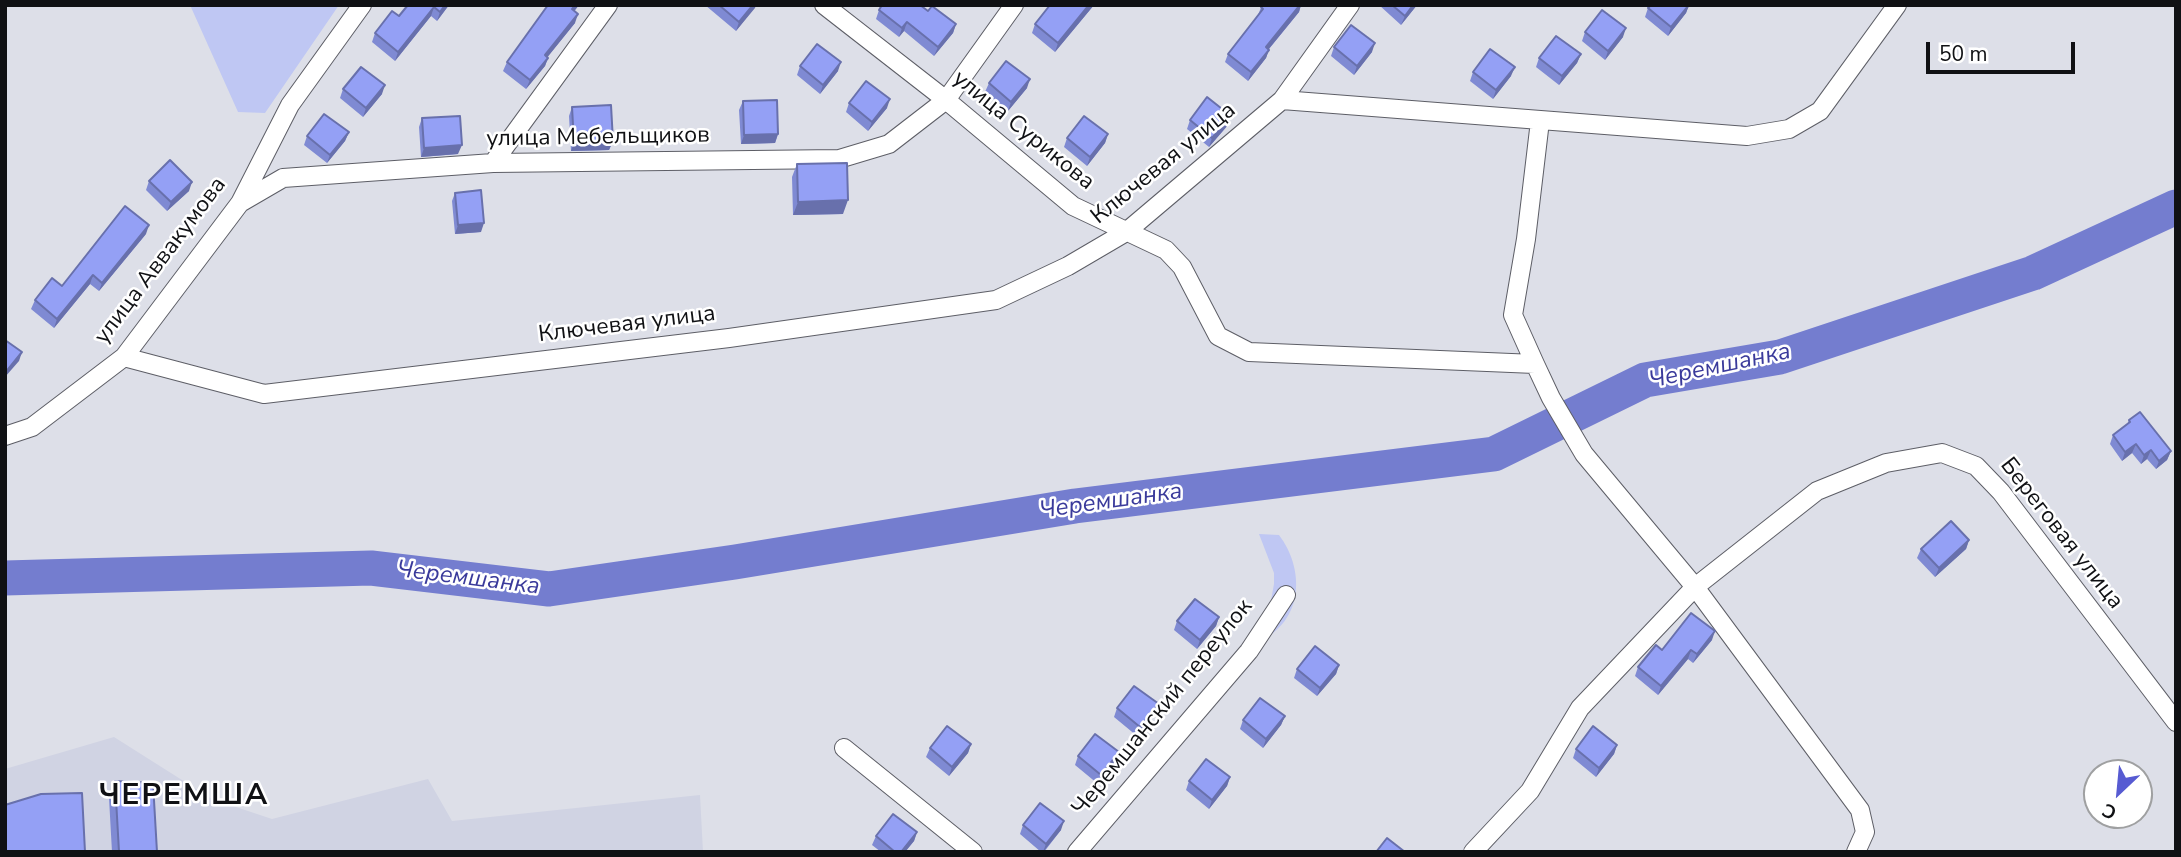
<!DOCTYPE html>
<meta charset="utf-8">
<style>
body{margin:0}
#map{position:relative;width:2181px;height:857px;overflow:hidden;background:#dddfe8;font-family:"Nunito Sans",sans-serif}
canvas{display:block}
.frame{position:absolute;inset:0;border:7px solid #101114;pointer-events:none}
.north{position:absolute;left:2083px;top:759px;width:70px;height:70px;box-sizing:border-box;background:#fff;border:2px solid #9fa0a1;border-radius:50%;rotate:206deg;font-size:19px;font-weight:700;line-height:28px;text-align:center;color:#101114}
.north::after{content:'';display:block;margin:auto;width:24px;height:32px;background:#575bd2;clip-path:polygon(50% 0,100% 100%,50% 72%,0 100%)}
.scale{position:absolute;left:1926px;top:42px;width:149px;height:32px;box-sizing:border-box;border:4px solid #101114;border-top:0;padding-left:9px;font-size:21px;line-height:24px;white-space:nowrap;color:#101114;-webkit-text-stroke:5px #fff;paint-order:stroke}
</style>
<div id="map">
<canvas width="2181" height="857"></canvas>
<div class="frame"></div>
<div class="north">С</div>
<div class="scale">50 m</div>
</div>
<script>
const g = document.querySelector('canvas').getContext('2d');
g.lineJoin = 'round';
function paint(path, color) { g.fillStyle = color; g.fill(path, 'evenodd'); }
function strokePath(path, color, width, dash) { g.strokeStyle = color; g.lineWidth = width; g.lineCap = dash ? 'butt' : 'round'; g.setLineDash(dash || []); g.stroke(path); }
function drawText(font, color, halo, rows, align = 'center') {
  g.font = font + ' "Nunito Sans",sans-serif'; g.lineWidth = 5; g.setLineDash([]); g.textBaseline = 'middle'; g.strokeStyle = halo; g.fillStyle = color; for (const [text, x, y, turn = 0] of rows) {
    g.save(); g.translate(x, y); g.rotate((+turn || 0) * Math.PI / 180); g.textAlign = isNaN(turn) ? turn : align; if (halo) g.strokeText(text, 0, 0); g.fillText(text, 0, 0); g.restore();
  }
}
paint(new Path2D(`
 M114 737 212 799 272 819 428 779 452 821 700 795 703 852H5V769Z`), '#d0d3e3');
paint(new Path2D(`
 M190 5H339L265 113 238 112Z
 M1259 534 1279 535C1304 568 1304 617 1264 639L1274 584V573Z`), '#bfc7f3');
strokePath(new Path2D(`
 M5 578 371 568 549 589 735 562 1075 506 1494 454 1645 380 1780 357 2033 273 2176 207`), '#747dcf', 35);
const minor = new Path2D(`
 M824 5 946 100 1073 206 1166 250 1182 267 1218 336 1249 352 1535 364
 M1282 100 1350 5
 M1540 121 1526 239 1513 315 1535 364 1551 398 1584 454 1695 587 1860 810 1865 832 1856 852
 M493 163 608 5
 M240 203 283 178 493 163 839 159 889 144 946 100 1014 5
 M124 357 264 394 729 338 996 300 1068 266 1126 232 1282 100 1747 136 1789 129 1820 111 1897 5
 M5 436 32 427 124 357 240 203 290 105 362 5
 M844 748 973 852
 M1077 852 1249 651 1286 595
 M1473 852 1530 791 1580 708 1695 587 1817 491 1886 463 1942 453 1976 466 2001 492 2176 722`);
strokePath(minor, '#5d5e66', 20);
strokePath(minor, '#fff', 18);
paint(new Path2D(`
 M408 5H449L437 21 431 16 395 61 372 42 375 33 399 16Z
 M548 5H579L574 11 575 23 547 57 548 58 545 66 526 89 503 71 507 62Z
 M705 5H756L736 31Z
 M1050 5H1094L1055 52 1032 33 1035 24Z
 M1262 5H1301L1299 12 1269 49 1266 58 1248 81 1225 62 1228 54 1258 15Z
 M1379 5H1417L1401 25Z
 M1689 5 1686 13 1668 36 1645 17 1648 8Z
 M879 10 928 11 956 24 953 33 934 56 904 31 899 37 876 19Z
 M1585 32 1623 37 1605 60 1582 41Z
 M1334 47 1372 52 1354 75 1331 56Z
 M1581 54 1577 63 1559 85 1536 67 1539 58Z
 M800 66 838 71 820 94 797 75Z
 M1473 72 1511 76 1493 99 1470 81Z
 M989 83 1027 88 1008 111 985 92Z
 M343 89 382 94 363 117 340 98Z
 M743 101 778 134 775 143 741 144 739 110Z
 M849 103 887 108 868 131 846 112Z
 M572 107 613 141 609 150 571 151 569 116Z
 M1231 116 1228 125 1209 147 1187 129 1190 120Z
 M422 118 458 154 421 157 419 127Z
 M349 132 345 141 327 163 304 145 307 136Z
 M1108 134 1105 143 1087 166 1064 147 1067 138Z
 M797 164 843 214 793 215 792 177Z
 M149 181 189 191 167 211 146 190Z
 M455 193 481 232 455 234 452 201Z
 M146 234 99 291 90 284 54 328 31 309 35 300 62 286Z
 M2129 420 2171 451 2167 460 2156 469 2147 459 2141 464 2132 453 2122 461 2110 444 2113 435 2127 425Z
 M1969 540 1966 549 1935 577 1917 558 1921 549Z
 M1219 617 1216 626 1197 649 1174 630 1177 621Z
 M1712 640 1693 663 1688 659 1658 695 1635 676 1638 667 1662 650Z
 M1339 665 1336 674 1317 696 1294 678 1297 669Z
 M1117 708 1155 713 1137 736 1114 717Z
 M1285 716 1281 725 1263 748 1240 729 1243 720Z
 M971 744 968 753 949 776 926 757 930 748Z
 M1617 745 1614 754 1596 777 1573 758 1576 749Z
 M1119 752 1116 761 1098 784 1075 765 1078 756Z
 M1230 777 1227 786 1209 809 1186 790 1189 781Z
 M115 781 157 852H112L109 798Z
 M1023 825 1061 830 1044 852H1041L1020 834Z
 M917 832 914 841 905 852H881L872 845 876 836Z`), '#7f8ad3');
paint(new Path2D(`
 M445 5H449L437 21 440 12Z
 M575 5H579L569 18 572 9Z
 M753 5H756L755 8 736 31 739 22Z
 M1089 5H1094L1055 52 1058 43Z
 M1300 5H1301L1299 12 1263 56 1266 47Z
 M1413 5H1417L1401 25 1405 16Z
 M1689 5 1686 13 1668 36 1671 27Z
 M434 7 431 16 395 61 398 52Z
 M578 14 575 23 542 64 545 55Z
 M907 22 904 31 899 37 902 28Z
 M956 24 953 33 934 56 938 47Z
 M1626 28 1623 37 1605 60 1608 51Z
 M1375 43 1372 52 1354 75 1357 66Z
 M1269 50 1266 58 1248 81 1251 72Z
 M1581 54 1577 63 1559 85 1562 76Z
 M548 58 545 66 526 89 530 80Z
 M841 62 838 71 820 94 823 85Z
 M1515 67 1511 76 1493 99 1496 90Z
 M1030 79 1027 88 1008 111 1011 102Z
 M385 85 382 94 363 117 366 108Z
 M890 99 887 108 868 131 872 122Z
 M1231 116 1228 125 1209 147 1212 138Z
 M349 132 345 141 327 163 330 155Z
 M778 134 775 143 741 144 744 135Z
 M1108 134 1105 143 1087 166 1090 157Z
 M613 141 609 150 571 151 574 142Z
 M462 145 458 154 421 157 424 148Z
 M192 182 189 191 167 211 171 202Z
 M848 200 843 214 793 215 798 202Z
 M484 223 481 232 455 234 458 225Z
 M149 225 146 234 99 291 102 283Z
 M93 275 90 284 54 328 57 319Z
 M22 352 19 361 5 377V373Z
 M2136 444 2132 453 2122 461 2125 452Z
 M2151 450 2147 459 2141 464 2144 455Z
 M2171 451 2167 460 2156 469 2159 461Z
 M1969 540 1966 549 1935 577 1939 568Z
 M1219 617 1216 626 1197 649 1200 640Z
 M1715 631 1712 640 1693 663 1697 654Z
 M1691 650 1688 659 1658 695 1661 686Z
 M1339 665 1336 674 1317 696 1320 688Z
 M1159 704 1155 713 1137 736 1140 727Z
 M1285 716 1281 725 1263 748 1266 739Z
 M971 744 968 753 949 776 952 767Z
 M1617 745 1614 754 1596 777 1599 768Z
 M1119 752 1116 761 1098 784 1101 775Z
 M1230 777 1227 786 1209 809 1212 800Z
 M1064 821 1061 830 1043 852 1046 844Z
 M917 832 914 841 905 852H901Z`), '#6870ac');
const building = new Path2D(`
 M408 5H445L440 12 434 7 398 52 375 33 392 11 399 16Z
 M548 5H575L572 9 578 14 545 55 548 58 530 80 507 62Z
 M719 5H753L739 22Z
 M882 5H920L928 11 932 6 956 24 938 47 907 22 902 28 879 10Z
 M1050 5H1089L1058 43 1035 24Z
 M1262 5H1300L1266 47 1269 50 1251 72 1228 54 1263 9 1261 7Z
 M1392 5H1413L1405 16Z
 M1651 5H1689L1671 27 1648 8Z
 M1602 10 1626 28 1608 51 1585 32Z
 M1351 25 1375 43 1357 66 1334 47Z
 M1556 36 1581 54 1562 76 1539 58Z
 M817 44 841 62 823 85 800 66Z
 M1490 49 1515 67 1496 90 1473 72Z
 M1006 61 1030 79 1011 102 989 83Z
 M361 67 385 85 366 108 343 89Z
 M866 81 890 99 872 122 849 103Z
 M1207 97 1231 116 1212 138 1190 120Z
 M777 100 778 134 744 135 743 101Z
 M611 105 613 141 574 142 572 107Z
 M324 114 349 132 330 155 307 136Z
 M460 116 462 145 424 148 422 118Z
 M1084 116 1108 134 1090 157 1067 138Z
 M170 160 192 182 171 202 149 181Z
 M847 163 848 200 798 202 797 164Z
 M481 190 484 223 458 225 455 193Z
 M125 206 149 225 102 283 93 275 57 319 35 300 52 278 62 286Z
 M5 340 22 352 5 373Z
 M2140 412 2171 451 2159 461 2151 450 2144 455 2136 444 2125 452 2113 435 2130 422 2129 420Z
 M1951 521 1969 540 1939 568 1921 549Z
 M1195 599 1219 617 1200 640 1177 621Z
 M1691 613 1715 631 1697 654 1691 650 1661 686 1638 667 1656 645 1662 650Z
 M1315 646 1339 665 1320 688 1297 669Z
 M1134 686 1159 704 1140 727 1117 708Z
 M1260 698 1285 716 1266 739 1243 720Z
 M947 726 971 744 952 767 930 748Z
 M1593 726 1617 745 1599 768 1576 749Z
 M1095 734 1119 752 1101 775 1078 756Z
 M1206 759 1230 777 1212 800 1189 781Z
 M115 781 153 783 157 852H119Z
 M82 793 85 852H5V805L41 794Z
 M1040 803 1064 821 1046 844 1023 825Z
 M893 814 917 832 901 852H895L876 836Z
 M1387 838 1405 852H1376Z`);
paint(building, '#94a0f5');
strokePath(building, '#6870ac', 2);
drawText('23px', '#101114', '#fff', [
 ["улица Сурикова",1023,131,39],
 ["улица Мебельщиков",598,138,-1],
 ["Ключевая улица",1164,164,-39],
 ["улица Аввакумова",161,261,-53],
 ["Ключевая улица",627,325,-7],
 ["Береговая улица",2061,534,52],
 ["Черемшанский переулок",1163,708,-51]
]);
drawText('italic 24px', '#3a3a9b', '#fff', [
 ["Черемшанка",1720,367,-12],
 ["Черемшанка",1111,502,-8],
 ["Черемшанка",468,579,7]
]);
g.letterSpacing = '2px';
drawText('bold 30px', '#101114', '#fff', [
 ["ЧЕРЕМША",184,797]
]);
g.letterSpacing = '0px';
</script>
